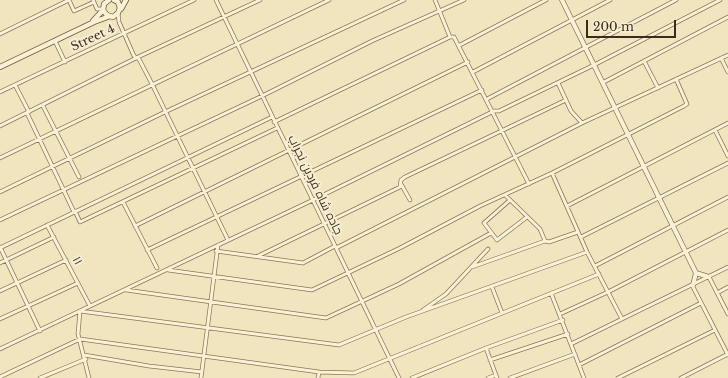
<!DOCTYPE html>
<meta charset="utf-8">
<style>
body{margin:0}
#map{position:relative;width:728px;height:378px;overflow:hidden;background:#f1e5c0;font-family:"Libre Baskerville",serif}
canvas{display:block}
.scale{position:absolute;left:586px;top:20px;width:90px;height:18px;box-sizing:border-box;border:2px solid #3a2c1c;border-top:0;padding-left:5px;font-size:12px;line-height:14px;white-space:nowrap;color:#3a2c1c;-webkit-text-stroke:3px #f8eed1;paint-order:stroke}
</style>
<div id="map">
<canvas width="728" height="378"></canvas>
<div class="scale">200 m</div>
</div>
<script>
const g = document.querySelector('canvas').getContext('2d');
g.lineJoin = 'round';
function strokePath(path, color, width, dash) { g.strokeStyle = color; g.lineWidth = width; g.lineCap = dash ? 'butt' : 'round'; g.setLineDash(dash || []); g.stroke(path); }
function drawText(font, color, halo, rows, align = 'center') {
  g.font = font + ' "Libre Baskerville",Cairo,serif'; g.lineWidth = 4; g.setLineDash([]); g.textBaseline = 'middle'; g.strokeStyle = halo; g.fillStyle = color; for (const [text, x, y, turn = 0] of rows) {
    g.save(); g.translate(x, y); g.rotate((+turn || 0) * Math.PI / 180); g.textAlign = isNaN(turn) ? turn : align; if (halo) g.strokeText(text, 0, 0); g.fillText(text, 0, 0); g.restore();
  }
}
const minor = new Path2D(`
 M69 0 74 11 94 2
 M93 0 97 9H103
 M216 0 399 378
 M435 0 450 37
 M118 13 119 22 134 56 139 59 152 84 228 240
 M0 34 69 0
 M55 41 65 62
 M460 45 546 0
 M721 58 728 72
 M644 61 658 88
 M473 72 610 0
 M604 82 728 17
 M558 83 571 111 582 123
 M15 85 29 112
 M0 92 194 0
 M487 99 676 0
 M43 106 79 177
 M27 113 74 212
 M274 122 450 37H454L529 184
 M0 126 136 58 260 0
 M715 130 728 156
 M0 158 329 0
 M552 173 587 252 622 319
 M401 184 410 200
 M0 192 165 112 404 0
 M505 195 540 229 545 241
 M510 200 484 223 497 240 527 217
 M123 202 157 268
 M567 206 728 123
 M75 211 80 222 277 128
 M0 220 262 96 372 41 464 0
 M47 225 90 306
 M135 226 468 62
 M581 237 728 163
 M0 247 40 331
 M0 248 272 117
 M336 248 582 123 728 55
 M147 250 482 90
 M216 251 303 263 335 246
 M258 256 400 187 401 180 405 177 566 100
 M0 263 54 237
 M595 266 728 197
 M472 267 545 241 549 242 578 232
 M168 270 312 290 400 248 480 206 552 173 684 106 687 104 676 79
 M709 277 728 314
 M692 285 728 355
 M492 287 502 313
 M126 290 326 318 399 284 491 233
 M0 291 66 260
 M551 293 584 378
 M717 293 728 287
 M423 310 446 294 488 249
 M560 314 608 292 728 230
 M0 319 78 283
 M571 344 728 267
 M486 348 497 378
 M0 349 313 200 494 111H499L594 65 720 0
 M84 355 149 366 202 372
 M490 360 568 334
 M579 365 701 303
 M0 377 80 339 319 372 354 373 599 274
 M40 378 86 359
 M89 378 78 334 80 311 339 345 406 317 587 252
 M201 378 218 245
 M318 378 319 372
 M412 378 486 348 563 320
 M488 378 496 375
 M510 378 575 354
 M618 378 715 330
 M681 378 728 354`);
const tertiary = new Path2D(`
 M562 0 696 273 693 285
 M696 273 709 277`);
const secondary = new Path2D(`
 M109 0 104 4 103 10 107 15 113 17 118 13 120 8 118 2 114 0
 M121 9 126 0
 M93 21 103 10
 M0 67 94 22 110 16`);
strokePath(minor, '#8c7557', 4.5);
strokePath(tertiary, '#8c7557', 5.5);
strokePath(secondary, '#6d563a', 6);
strokePath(minor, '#fbf1d4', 3);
strokePath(tertiary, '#fbf1d4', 4);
strokePath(secondary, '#fbf1d4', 4.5);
drawText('12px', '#3a2c1c', '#f8eed1', [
 ["Street 4",93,38,-25],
 ["جاده شاه فردین نجراب",315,185,64],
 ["۱۱",77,261,62]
]);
</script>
